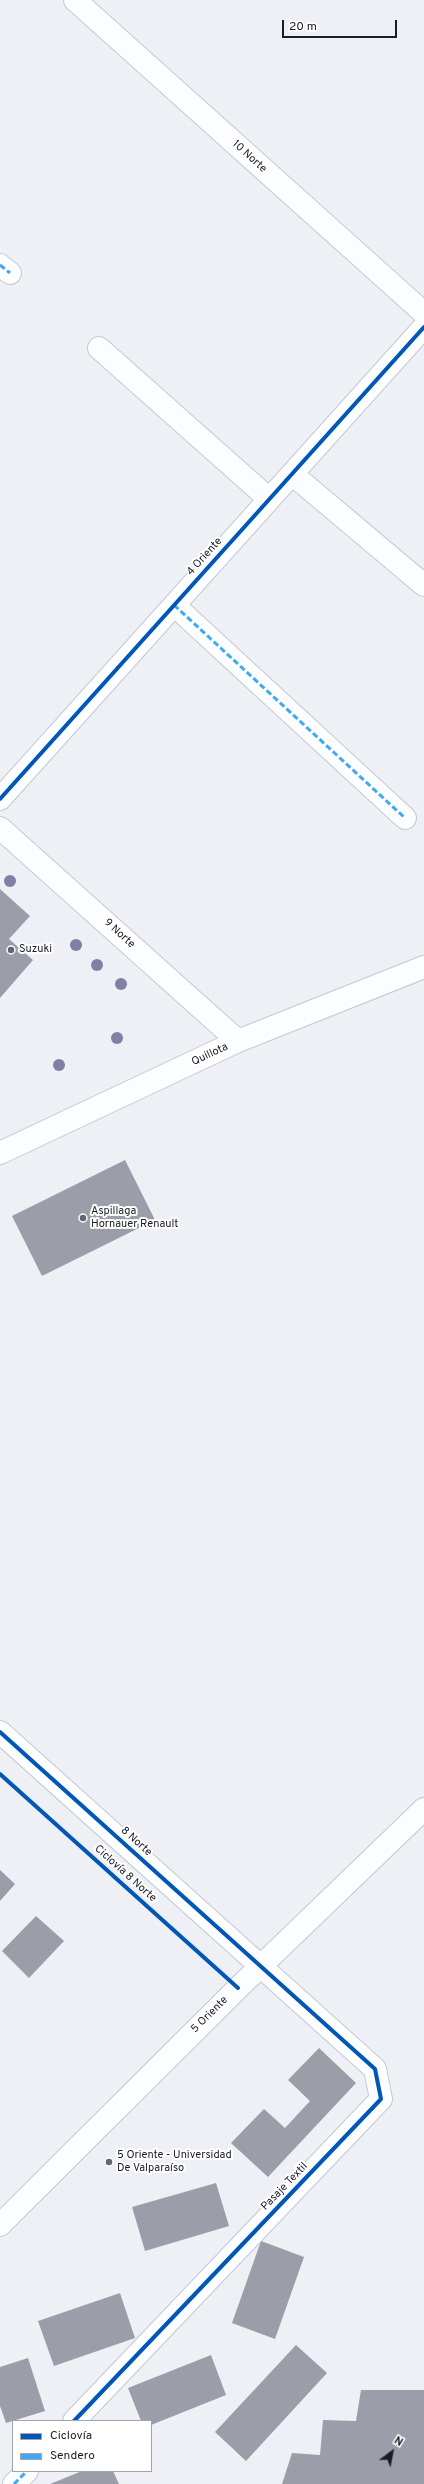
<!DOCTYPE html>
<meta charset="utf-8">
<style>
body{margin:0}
#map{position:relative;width:424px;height:2484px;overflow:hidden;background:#eef0f6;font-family:Overpass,sans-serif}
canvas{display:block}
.legend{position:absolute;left:12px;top:2420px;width:140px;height:52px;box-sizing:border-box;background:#fff;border:1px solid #a3a4a9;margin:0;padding:5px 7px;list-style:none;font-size:12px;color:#1a1c27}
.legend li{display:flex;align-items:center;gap:8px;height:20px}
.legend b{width:20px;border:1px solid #a3a4a9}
.north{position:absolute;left:372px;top:2432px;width:40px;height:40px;-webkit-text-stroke:3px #fff;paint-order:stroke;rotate:32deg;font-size:11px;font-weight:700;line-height:16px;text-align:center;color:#1a1c27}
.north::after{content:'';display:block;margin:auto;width:14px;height:18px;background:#1a1c27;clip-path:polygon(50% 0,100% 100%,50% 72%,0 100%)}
.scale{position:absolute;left:282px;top:20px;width:115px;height:18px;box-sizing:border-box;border:2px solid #1a1c27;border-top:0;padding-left:5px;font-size:12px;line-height:14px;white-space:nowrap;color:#1a1c27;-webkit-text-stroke:3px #fff;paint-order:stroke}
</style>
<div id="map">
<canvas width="424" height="2484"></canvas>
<ul class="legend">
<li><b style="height:5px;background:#0057b8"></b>Ciclovía</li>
<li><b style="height:5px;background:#3fa9f5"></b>Sendero</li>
</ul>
<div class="north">N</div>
<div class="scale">20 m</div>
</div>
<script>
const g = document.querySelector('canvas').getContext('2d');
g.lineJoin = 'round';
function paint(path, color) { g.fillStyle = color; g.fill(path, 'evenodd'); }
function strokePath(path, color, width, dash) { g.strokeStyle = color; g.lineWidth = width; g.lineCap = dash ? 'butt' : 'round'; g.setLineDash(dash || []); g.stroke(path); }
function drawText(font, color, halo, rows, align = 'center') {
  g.font = font + ' Overpass,sans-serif'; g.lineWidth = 4; g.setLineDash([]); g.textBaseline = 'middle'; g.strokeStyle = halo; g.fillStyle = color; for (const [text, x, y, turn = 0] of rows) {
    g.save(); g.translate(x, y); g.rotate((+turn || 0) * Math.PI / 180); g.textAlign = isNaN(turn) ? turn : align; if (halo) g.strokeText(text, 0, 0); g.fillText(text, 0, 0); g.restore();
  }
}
paint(new Path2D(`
 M0 889 30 916 9 939 33 960 0 998Z
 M125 1160 155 1220 42 1276 12 1216Z
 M0 1870 15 1884 0 1901Z
 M36 1916 64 1941 29 1978 2 1951Z
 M319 2048 356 2083 268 2177 231 2143 264 2109 285 2128 310 2101 288 2080Z
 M216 2183 229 2226 145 2251 132 2207Z
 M261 2241 304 2257 275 2339 232 2323Z
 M120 2293 135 2338 54 2366 38 2321Z
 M296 2345 327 2373 246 2461 215 2432Z
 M211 2355 226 2395 151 2425V2421H141L128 2388Z
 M28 2358 45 2411 6 2423 0 2406V2367Z
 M361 2390H424V2484H282L292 2453 320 2455 323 2420 356 2421Z
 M82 2471H113L119 2484H50Z`), '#9b9da9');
const minor = new Path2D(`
 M75 0 424 313
 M0 265 10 273
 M99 348 269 499
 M292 474 424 585
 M174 605 405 818
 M0 799 424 327
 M0 828 238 1041
 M0 1732 375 2069 381 2099 74 2421
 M14 2484 27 2471`);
const major = new Path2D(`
 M0 1153 238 1041 424 967
 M0 2225 238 1988 424 1809`);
strokePath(minor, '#c6c8d1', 24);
strokePath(major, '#c6c8d1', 24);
strokePath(minor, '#fcfdfe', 22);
strokePath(major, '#fcfdfe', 22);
strokePath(new Path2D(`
 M0 265 10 273
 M174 605 405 818
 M14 2484 27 2471`), '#3fa9f5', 3, [6, 3]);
strokePath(new Path2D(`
 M0 799 424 327
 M0 1732 375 2069 381 2099 74 2421
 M0 1774 238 1988`), '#0057b8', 4);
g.fillStyle = '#7f80a6';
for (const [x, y] of [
 [10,881],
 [76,945],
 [97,965],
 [121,984],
 [117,1038],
 [59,1065]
]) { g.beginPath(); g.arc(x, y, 6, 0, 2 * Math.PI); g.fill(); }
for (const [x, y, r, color] of [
 [11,950,4,"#64666f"],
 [83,1218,4,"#64666f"],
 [109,2162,4,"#64666f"]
]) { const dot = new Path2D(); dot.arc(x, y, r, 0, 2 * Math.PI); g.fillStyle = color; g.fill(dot); strokePath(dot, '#fff', 1.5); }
drawText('11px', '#1a1c27', '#fff', [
 ["10 Norte",249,157,42],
 ["4 Oriente",205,557,-48],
 ["9 Norte",119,934,42],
 ["Quillota",210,1055,-25],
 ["8 Norte",136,1842,42],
 ["Ciclovía 8 Norte",125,1874,42],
 ["5 Oriente",210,2015,-45],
 ["Pasaje Textil",285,2187,-46]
]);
drawText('11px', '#1a1c27', '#fff', [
 ["Suzuki",19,950],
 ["Aspillaga",91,1212],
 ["Hornauer Renault",91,1225],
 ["5 Oriente - Universidad",117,2156],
 ["De Valparaíso",117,2169]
], 'left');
</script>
